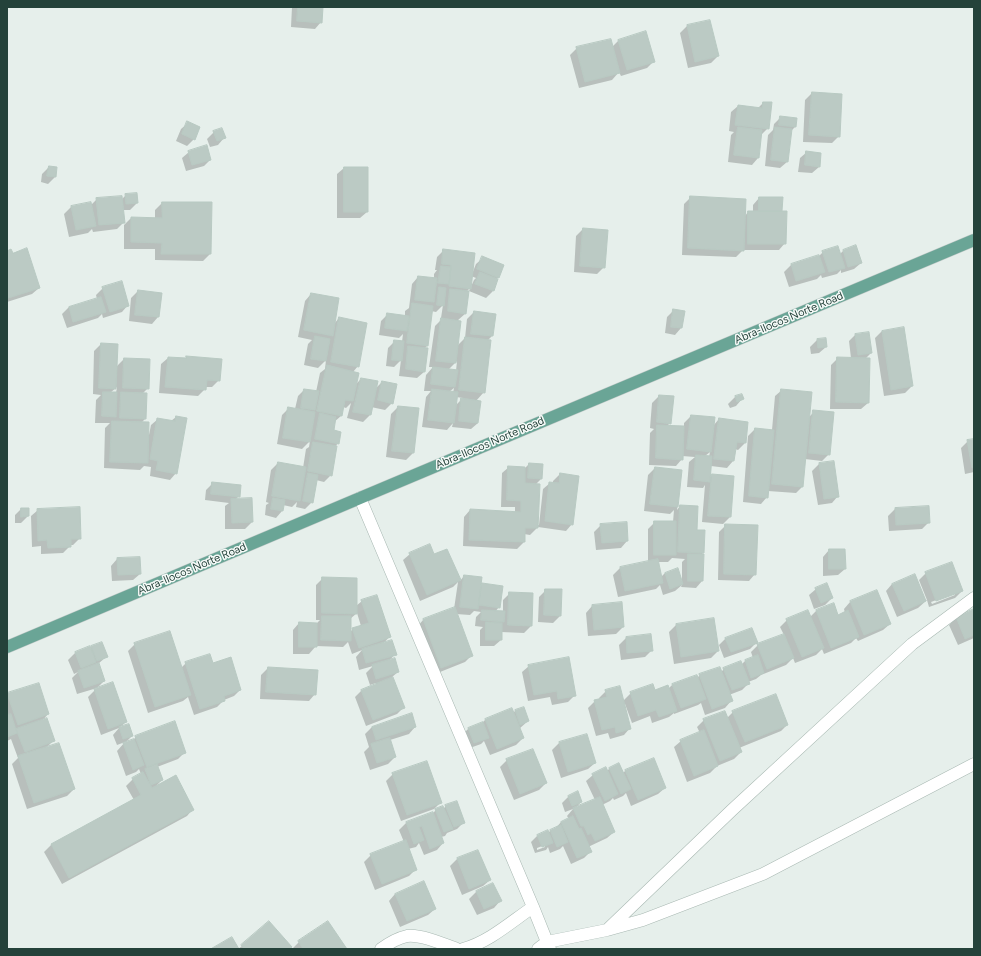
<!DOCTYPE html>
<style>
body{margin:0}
#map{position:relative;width:981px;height:956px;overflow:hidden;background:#e6efeb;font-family:Figtree,sans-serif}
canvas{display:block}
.frame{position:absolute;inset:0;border:8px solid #24423a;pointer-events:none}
</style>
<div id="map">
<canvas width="981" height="956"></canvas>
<div class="frame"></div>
</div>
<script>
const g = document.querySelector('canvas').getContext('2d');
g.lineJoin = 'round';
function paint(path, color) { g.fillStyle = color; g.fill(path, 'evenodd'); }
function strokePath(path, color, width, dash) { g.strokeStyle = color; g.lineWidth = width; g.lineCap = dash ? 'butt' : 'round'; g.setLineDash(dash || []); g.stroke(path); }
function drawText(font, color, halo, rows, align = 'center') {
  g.font = font + ' Figtree,sans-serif'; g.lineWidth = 3; g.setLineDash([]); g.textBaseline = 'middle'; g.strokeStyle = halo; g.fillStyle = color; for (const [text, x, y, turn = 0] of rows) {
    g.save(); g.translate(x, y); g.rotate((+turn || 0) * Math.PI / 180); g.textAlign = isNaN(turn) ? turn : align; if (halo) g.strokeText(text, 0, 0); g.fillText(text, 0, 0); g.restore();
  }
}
paint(new Path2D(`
 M292 7H322L321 22 315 29 291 27Z
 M709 21 718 56 711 63 688 68 680 33 687 26Z
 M618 41 654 61 647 68 621 76 619 72 612 80 579 88 570 55 577 48 612 47Z
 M812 93 839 136 832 143 803 142 805 100Z
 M763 103 768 128 761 135 758 158 752 165 728 162 731 135 734 132 729 131 731 112 738 106 758 108Z
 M781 117 796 119 795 127 791 131 787 162 780 168 765 166 768 135 773 130 774 124Z
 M188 123 194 139 187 146 176 141 181 129Z
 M214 132 224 138 218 145 210 147 207 139Z
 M189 152 210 160 204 166 186 171 182 158Z
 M807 152 819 167 812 173 798 172 800 158Z
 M49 167 56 168 55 177 48 184 41 182 42 174Z
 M344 168 367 212 360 218H337V174Z
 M126 195 137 203 130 210H122L124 222 117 229 93 232 92 229 88 233 69 237 64 214 71 207 91 204V205L97 199 121 200Z
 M691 197 745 216 748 212H753V205L759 198 781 212 785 243 779 250H743L736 257 682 255 684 204Z
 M162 203 210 254 203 261 155 260V249H124V225L131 218H155V210Z
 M583 229 604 267 597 274 574 272 576 236Z
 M443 251 472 274 476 264 483 258 499 277 496 279 497 280 493 291 486 298 469 291 474 280 476 278 471 276 470 288 466 292V313L457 321V346L465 338 467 319 474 312 492 336 487 341 484 392 476 401 478 423 471 429 452 427 453 423 447 430 422 427 426 397 431 391H424L426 375 433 367H429L435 326 443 318H441L443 305 436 312 431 311 428 345 424 349V372L417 378 399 376 401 360 394 367 386 366 388 348 395 341 402 342 403 334 399 338 379 335 381 321 388 314 405 316V311L409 308 412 284 418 277 434 279V274L437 270H435L437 257ZM457 361 456 371 448 370ZM454 388 453 393 449 392ZM456 397 463 398 455 406Z
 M843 251 861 263 854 269 841 273V270L837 274 822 278 821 275 817 279 789 287 784 272 791 265 818 257 823 252 840 254Z
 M7 252 39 288 32 294 7 302Z
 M103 288 128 305 122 312 103 318 102 314 98 318 67 328 62 314 69 307 97 299 96 295Z
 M138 291 161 294 158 317 152 324 129 321 131 298Z
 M311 294 334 324 339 318 358 366 353 372 356 384 361 379 375 389 382 382 392 403 385 410 371 407 370 415 363 422 347 418 351 403 346 408 343 407 341 416 334 422 333 431 338 443 335 447 331 475 324 482 316 480 312 502 305 509 296 507 297 502 292 507 283 505 282 511 276 518 265 515 266 505 269 503 266 502 271 470 278 463 303 468 306 449 309 447 310 441 302 449 277 444 282 415 289 408 295 409 298 396 304 390 316 392 320 373 325 369 326 360 318 368 304 365 308 344 312 340 298 337 305 301Z
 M674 310 681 328 675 335 665 333 667 317Z
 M903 328 912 386 905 393 884 396 875 338 882 331Z
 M856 334 871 353 865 359 868 403 861 409H830L831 365 838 358H851L849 341Z
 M817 340 826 347 819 353 811 354 810 347Z
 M101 344 116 367 124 359 148 388 142 394H146L145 419 141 423 148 435H149L151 425 158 419 171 421 176 417V473L170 480 150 476 151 467 144 466 140 470 104 468 105 428 110 423H95L96 400 101 395 93 394 94 351ZM117 387 116 393H110Z
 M168 358 219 380 212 387H205V389L198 396 159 393 161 364Z
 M782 390 809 417 814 412 829 454 822 461 805 459 802 487 796 493 768 491 767 497 761 504 743 502 748 436 755 429 772 430 775 396Z
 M741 395 742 399 736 406 730 408 728 404 735 397Z
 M659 396 670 423 667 426 684 427V423L691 416 713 426 719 419 747 422 745 443 738 450 735 449 733 461 727 468 711 466 710 477 712 475 730 517 723 524 702 522 705 485 703 488 687 487 689 462 695 457 682 456V459L676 466 649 465 650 433 654 429 650 428 652 403ZM710 452 709 457 705 456Z
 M398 407 418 409 413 453 406 460 386 457 391 414Z
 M974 440V472L965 474 961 448 968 441Z
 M529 464 541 479 535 485 537 525H539L543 489 550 483H553V481L560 474 572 524 566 531 538 527 530 535 524 534V542L517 549 463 546 464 517 470 510 515 512V507H501L502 473 509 467 524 469Z
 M819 464 838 496 832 503 818 505 812 471Z
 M655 468 681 471 677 510 680 506 696 531 703 553 701 555H703L702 581 696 588 681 587 682 585 675 591 663 595 660 585 656 589 618 597 613 575 620 568 648 562V529L655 522H673L674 510 670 514 644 511 648 475ZM672 558 685 559 682 562V582L665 573 661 577 658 562H668Z
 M213 483 239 496 236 499 252 522 245 529H225V506L229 503 205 500 206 490Z
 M21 509 28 516 21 523H15V515Z
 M895 509 929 522 922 529 889 531 888 516Z
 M38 510 80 538 73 545H70V546L63 553 41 554V546L32 547 31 516Z
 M601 525 627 541 621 548 596 550 594 532Z
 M726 525 755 574 749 581 718 580 719 532Z
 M447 550 460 581 464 576 479 587 483 584 499 607 495 612H503V600L510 593 532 594 531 626 524 633 501 632V640L494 646H480V630L483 627 475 626 476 617 481 612 474 611 470 615 456 614 472 655 465 662 435 674 417 627 423 620 454 609 458 582 453 587 420 601 403 560 410 554 434 556Z
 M829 550 845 569 838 575 823 576V557Z
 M117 559 140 574 133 580 112 581 111 566Z
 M926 573 962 591 955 598 929 607 927 600 918 608 897 617 886 591 892 584 925 600H927L919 580ZM955 593V595L932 604 931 602Z
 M323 578 356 606 362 601 390 636 382 645 395 654 389 661 398 672 392 677 404 707 397 714 366 726 355 697 361 691 376 685V683L370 685 366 673 373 666 359 670 356 657 362 650 352 654 348 642 343 647 316 646 309 654H293V630L299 623 316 624 320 620H316V585ZM357 613 361 626 353 629 350 632V619Z
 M816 589 832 598 825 605 814 609 809 595Z
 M546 590 560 616 553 623 538 622 539 597Z
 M850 602 890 624 883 630 858 641 856 638 851 643 824 654 822 649 816 655 795 663 793 658 786 665 761 675 756 679 748 682 749 683 742 690 729 695 731 701 725 708 705 715 701 703 698 705 674 714V713L669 717 652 723 650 716 632 723 625 704 624 705 630 728 624 735 610 739 608 733 596 736 588 708 595 701 600 700 599 698 606 691 623 701 631 693 668 689 673 684 697 678 700 675 721 672 724 669 741 665 745 661 753 658 751 652 758 645 784 635 780 627 787 620 810 617 816 611 833 605 837 616 845 613 844 609Z
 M592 606 623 627 616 634 588 636 586 613Z
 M974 610V638L958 645 949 625 956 618Z
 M713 619 718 651 711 658 674 664 669 632 676 625Z
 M651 635 652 650 645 657 621 660 619 645 626 638Z
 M726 638 756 643 750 649 724 658 719 645Z
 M135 644 181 668 186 663 212 664 240 690 234 696 224 700 217 707 194 715 188 697 183 701 148 713 128 651Z
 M89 647 90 649 92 647 106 657 98 664 104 681 95 690 126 722 119 728 128 725 132 736 124 744 132 741 136 737 185 752 178 759 157 767 162 780 156 786 193 809 187 816 62 884 44 852 51 845 134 800 126 786 133 779 141 774 139 769 136 772 126 776 117 751 125 742 117 745 113 735 119 728 101 735 88 697 97 688 77 694 72 678 78 672 74 674 68 660 75 653Z
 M529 666 575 695 568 702 552 705 550 697 528 701 522 672Z
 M268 668 315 694 309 701 260 699 261 675Z
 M38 684 48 714 42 721 54 740 46 748 74 789 67 796 27 809 12 764 18 758 11 739 7 741V695Z
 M523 708 528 721 519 729 523 738 516 745 490 755 484 741 481 744 467 749 462 735 469 728 481 724 485 720 511 709 513 713 515 711Z
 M733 712 787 725 781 731 739 748 741 752 734 759 717 766 710 773 687 782 674 747 681 741 700 733 697 727 704 720 727 718Z
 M411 715 415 727 409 734 390 740 395 757 388 764 370 770 364 752 369 747 365 734 372 727Z
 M586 735 595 763 588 769 561 778 552 750 559 743Z
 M507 760 546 783 539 790 514 800 500 767Z
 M619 764 623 773 626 770 665 788 658 794 631 806 626 793 623 796 614 800 613 798 610 801 602 805 614 832 607 838 588 847 590 852 584 858 571 864 563 846 560 849 550 853 548 847 546 850 535 853 531 842 537 836 548 833 551 830 555 829 561 822 569 819 567 816 573 809 565 812 562 803 569 796 581 802 575 809 595 800 586 781 593 775 607 771 609 769ZM545 845V847L537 850V848Z
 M393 774 441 802 434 809 401 821 386 781Z
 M446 806 464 822 457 829 447 833 445 836 441 837 443 843 437 850 424 855 419 843 416 847 408 849 416 869 409 876 375 890 364 862 371 855 404 842 399 830 406 823 433 813 436 810 443 809Z
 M478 851 490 880 483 886 462 895 450 866 457 859Z
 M493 884 500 901 494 908 477 915 469 899 476 892Z
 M395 894 435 909 428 915 400 927 389 901Z
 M299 942 346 949H292Z
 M242 946 288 949H238Z`), '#0003');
const building = new Path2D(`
 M298 7H323L322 23 297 21Z
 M710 20 719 56 695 62 687 25Z
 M646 31 655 62 627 70 618 40Z
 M611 39 620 73 585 82 576 47Z
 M812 92 842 94 840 137 809 135Z
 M763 102H772L769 129 735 125 738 105 762 108Z
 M780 116 797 118 796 127 779 125Z
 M187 121 200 127 195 140 182 134Z
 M738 127 762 130 759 158 734 155Z
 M775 127 792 129 788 162 771 160Z
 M222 128 226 138 217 141 213 131Z
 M207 145 211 160 192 165 188 151Z
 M806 151 821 153 820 167 805 165Z
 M49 166 57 167 56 177 47 176Z
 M344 167H368V212H344Z
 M137 193 138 203 126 204 125 194Z
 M122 196 125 223 99 225 96 198Z
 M690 196 746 199 744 251 688 248Z
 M759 197H783L782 211H759Z
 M91 202 96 226 76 230 71 206Z
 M162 202H212L211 254H161L162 243 131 242V217L162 218Z
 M748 211H787L786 244H748Z
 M583 228 608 230 605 268 580 266Z
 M856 245 862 263 848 267 843 250Z
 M838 246 845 268 829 272 822 251Z
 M27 248 40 288 8 298 7 295V251L11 249 13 253Z
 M443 249 475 253 471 289 449 286 451 265 442 264Z
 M819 255 825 272 796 281 791 264Z
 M482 256 504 265 499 278 477 269Z
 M441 266 451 267 449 284 438 283Z
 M480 272 498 279 494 291 475 284Z
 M418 276 437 278 434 302 415 300Z
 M122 281 129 306 110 312 102 287Z
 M439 287 446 288 444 306 437 305Z
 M450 289 469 291 466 314 448 311Z
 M138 290 162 293 159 317 135 315Z
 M311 293 339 298 333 336 304 330Z
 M101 297 106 312 73 322 69 307Z
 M412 303 433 306 428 346 407 343Z
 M673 309 685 311 682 328 671 327Z
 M474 311 496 314 493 336 471 334Z
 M387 313 409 316 407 331 385 328Z
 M339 317 367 323 359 367 331 362Z
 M441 318 461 321 456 363 436 361Z
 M904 327 913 386 891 390 882 331Z
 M869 332 872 353 858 355 855 334Z
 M315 336 330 339 326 361 311 359Z
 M465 337 491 340 485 393 459 390Z
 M826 338 827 347 818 348 817 339Z
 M394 340 404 341 402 361 392 360Z
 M101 343 118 344 116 389 99 388Z
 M408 346 428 348 425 372 406 369Z
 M186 356 222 359 220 381 207 380 206 390 165 387 168 357 186 358Z
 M837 357 870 358 869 403 836 402Z
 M124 358 150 359 149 389 123 388Z
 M327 365 359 373 353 401 345 400 342 416 317 411Z
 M433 367 458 370 455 387 431 384Z
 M361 378 378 381 371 415 353 412Z
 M382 381 397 384 393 404 378 400Z
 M304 389 319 391 315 410 301 408Z
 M432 389 458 392 454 423 428 420Z
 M781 389 812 392 803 487 772 484Z
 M103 392H117L116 417 102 416Z
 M121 392 147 393 146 419 120 418Z
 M742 394 744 399 737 402 735 396Z
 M659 395 674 396 671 424 657 422Z
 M461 398 481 401 478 423 459 421Z
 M398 406 419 408 414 453 392 451Z
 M288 407 315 412 310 442 283 438Z
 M813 410 834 412 830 455 809 453Z
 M320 413 336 417 334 430 341 432 339 444 315 439Z
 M691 415 715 417 711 452 687 449Z
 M176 416 187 418 177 474 156 470 158 461 150 459 157 418 175 421Z
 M719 418 748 422 746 443 737 442 734 461 714 459Z
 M112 421 149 422 148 463 110 462Z
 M657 425 684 426 683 460 656 458Z
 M755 428 774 430 768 498 749 496Z
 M974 439V467L972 468 967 440Z
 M313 442 337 446 332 476 308 471Z
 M696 455 712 456 710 482 694 480Z
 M834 461 839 497 824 499 819 463Z
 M278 462 306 467 300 501 272 496Z
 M529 463 543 464 542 479 528 478Z
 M508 466 525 467V483L540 484 538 528H525V542L469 540 470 509 521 512V501L507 500Z
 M655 467 682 470 678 507 650 504Z
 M308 473 318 475 313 503 303 501Z
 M560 473 579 476 573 525 545 521 549 482 559 483Z
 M712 474 734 476 731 517 708 516Z
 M212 482 241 485 240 497 211 494Z
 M252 498 253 522 232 523 231 499Z
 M273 498 285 500 283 511 271 509Z
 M680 505 698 506 697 530H705L704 553 678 552Z
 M929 506 930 523 896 525 895 508Z
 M80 507 81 539H71V547L48 548 47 540 38 541 37 509Z
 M21 508H29V516L21 517Z
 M654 521H676V555H654Z
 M627 522 628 541 602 543 600 524Z
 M725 524 758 525 756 575 724 574Z
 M430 544 434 554 447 549 461 580 427 595 409 553Z
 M829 549H845L846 569H829Z
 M688 554H704L703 581H688Z
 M140 557 141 574 118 575 117 558Z
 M658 559 663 583 625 591 620 567Z
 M952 562 963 591 936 601 925 572Z
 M678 568 683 584 670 589 665 573Z
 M915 574 926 601 904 611 892 584Z
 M464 575 482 577 478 609 460 607Z
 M322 577 357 578V614L322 613Z
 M482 583 503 586 500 608 479 605Z
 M827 583 833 598 821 603 815 588Z
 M545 589H562L561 616 544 615Z
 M877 590 891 624 864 635 850 601Z
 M509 592 533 593 532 626 508 625Z
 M377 595 391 637 359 648 352 628 369 623 361 600Z
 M622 602 624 627 594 630 592 605Z
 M834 603 838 615 848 610 859 637 831 648 816 610Z
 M455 607 473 656 441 668 423 619Z
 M974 609V635L965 639 956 617Z
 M482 610 505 611 504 622 481 620Z
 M808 610 824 648 802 657 786 619Z
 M322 616H351V641L321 640Z
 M714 618 719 651 681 657 676 624Z
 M299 622 317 623V647H299Z
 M486 622 502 623V640H486Z
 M752 628 758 643 731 652 725 638Z
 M170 631 191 695 155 707 134 643Z
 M651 634 653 651 627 653 626 637Z
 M784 634 794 658 767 669 757 644Z
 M392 640 397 655 366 663 362 649Z
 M102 642 108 657 97 661 91 646Z
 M90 646 96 662 81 668 75 652Z
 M210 654 213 663 231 657 241 690 224 696 225 701 200 709 185 662Z
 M758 655 764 673 751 678 745 660Z
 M569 657 576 696 558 699 557 691 534 695 528 665Z
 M395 658 399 672 376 679 372 665Z
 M741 661 750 684 732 690 723 668Z
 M99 663 105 681 84 688 78 671Z
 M268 667 318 670 316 695 266 692Z
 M720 667 733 701 712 709 699 674Z
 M697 675 706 699 681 708 672 684Z
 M393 677 405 708 373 720 361 690Z
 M113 682 127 722 108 729 94 689Z
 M39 683 49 714 18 725 7 693Z
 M653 684 655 690 668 685 677 711 659 717 656 710 638 716 630 692Z
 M620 686 631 729 616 733 615 727 602 730 594 700 607 697 605 690Z
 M776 694 788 725 745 742 732 711Z
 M524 707 529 721 520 725 515 710Z
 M512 708 524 738 497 749 485 719Z
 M725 711 742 752 720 761 703 719Z
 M412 713 416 727 376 740 372 727Z
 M11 714 17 733 7 737V715Z
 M47 718 55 741 25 752 16 729Z
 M175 721 186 753 147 767 135 736Z
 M483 722 489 738 474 743 468 728Z
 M129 724 133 736 123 739 119 727Z
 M704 730 718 766 694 776 680 740Z
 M587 734 596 763 568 772 559 742Z
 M390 738 396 757 377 763 371 744Z
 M134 739 144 765 133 770 123 743Z
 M59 743 75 789 34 803 18 756Z
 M533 749 547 783 520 794 506 759Z
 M654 758 666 788 638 800 625 770Z
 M427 761 442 803 407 815 392 773Z
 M619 763 631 789 621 794 609 768Z
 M157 764 163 780 151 785 145 769Z
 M606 767 618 794 605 801 592 774Z
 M143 772 152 788 176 775 194 810 69 878 51 844 141 795 132 778Z
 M578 791 582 802 572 806 568 796Z
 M600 797 615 832 595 841 591 833 588 835 584 826H581L573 808Z
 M457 801 465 823 454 827 445 805Z
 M443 806 453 829 444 832 435 809Z
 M433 812 444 843 430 849 422 826 419 827 424 840 414 844 406 822Z
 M573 816 579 829 581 828 592 852 577 858 561 822Z
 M561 825 568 842 557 847 550 830Z
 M548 830 553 843 542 847 537 835Z
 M406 840 417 870 382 884 370 854Z
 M478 850 491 880 469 889 457 858Z
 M424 881 436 909 407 921 395 894Z
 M493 883 502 901 484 909 476 891Z
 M269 921 292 947 289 949H244L241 945Z
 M328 921 347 949H303L298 941Z
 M232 937 239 949H211Z`);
paint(building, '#bbcac4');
strokePath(building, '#b8c9c2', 1);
const minor = new Path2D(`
 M360 498 533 907C511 922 489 942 463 949
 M533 907 547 942 538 949
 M607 930 732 810 912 644 974 598
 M381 949C389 943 398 938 407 936 420 934 444 944 457 949
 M550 949 547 942 607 930 643 920 763 874 974 764`);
const primary = new Path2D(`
 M7 647 360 498 974 240`);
strokePath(minor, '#a8b8b2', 13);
strokePath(primary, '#c2cac8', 13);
strokePath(minor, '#fff', 12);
strokePath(primary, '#6aa596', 12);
drawText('11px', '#24423a', '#f7fbf9', [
 ["Abra-Ilocos Norte Road",789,318,-23],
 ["Abra-Ilocos Norte Road",490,443,-23],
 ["Abra-Ilocos Norte Road",192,569,-23]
]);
</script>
